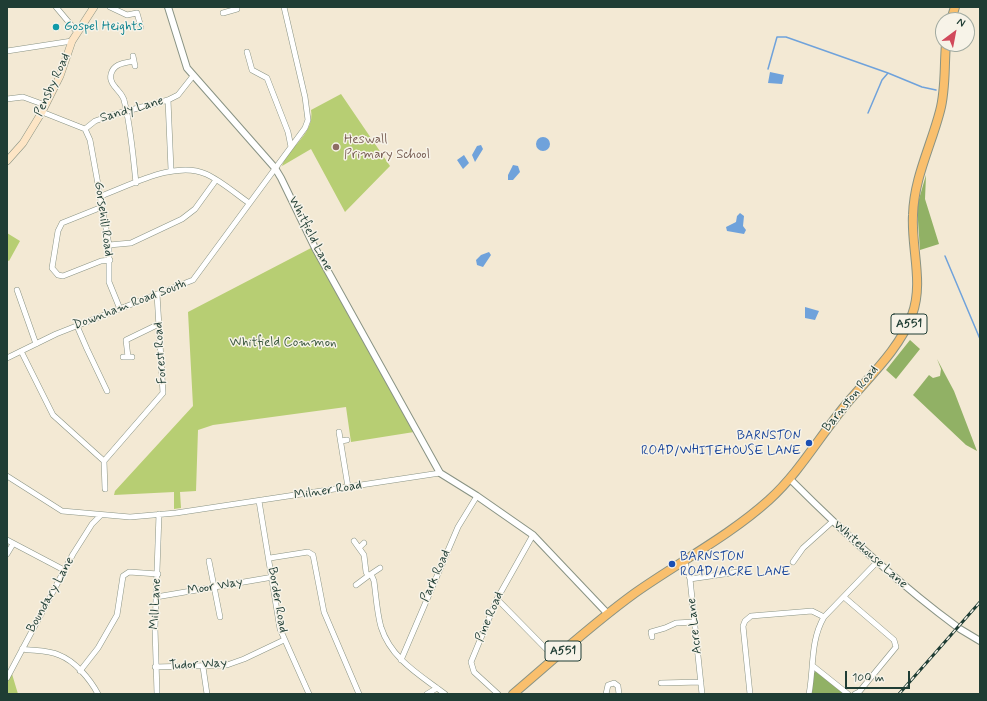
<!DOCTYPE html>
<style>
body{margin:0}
#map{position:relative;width:987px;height:701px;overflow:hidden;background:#f3e9d4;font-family:Mynerve,sans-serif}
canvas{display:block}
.frame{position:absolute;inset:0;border:8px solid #1f3d34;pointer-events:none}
.north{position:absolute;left:935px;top:12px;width:40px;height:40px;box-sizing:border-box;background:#f7f3e8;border:1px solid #a1aaa0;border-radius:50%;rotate:32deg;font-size:11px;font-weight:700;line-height:16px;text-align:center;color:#1f3d34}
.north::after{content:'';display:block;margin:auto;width:14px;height:18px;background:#d1495b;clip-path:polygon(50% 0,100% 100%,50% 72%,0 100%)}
.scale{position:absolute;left:845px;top:671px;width:65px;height:18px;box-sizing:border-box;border:2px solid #1f3d34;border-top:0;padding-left:5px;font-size:12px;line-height:14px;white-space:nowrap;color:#1f3d34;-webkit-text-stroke:3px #f7f3e8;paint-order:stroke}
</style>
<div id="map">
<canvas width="987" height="701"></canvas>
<div class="frame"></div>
<div class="north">N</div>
<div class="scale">100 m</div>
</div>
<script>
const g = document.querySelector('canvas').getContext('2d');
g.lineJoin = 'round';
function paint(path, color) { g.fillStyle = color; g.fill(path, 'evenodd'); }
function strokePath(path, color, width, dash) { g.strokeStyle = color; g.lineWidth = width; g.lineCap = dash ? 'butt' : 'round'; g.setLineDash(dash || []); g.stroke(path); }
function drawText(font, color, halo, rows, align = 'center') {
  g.font = font + ' Mynerve,sans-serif'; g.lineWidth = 3; g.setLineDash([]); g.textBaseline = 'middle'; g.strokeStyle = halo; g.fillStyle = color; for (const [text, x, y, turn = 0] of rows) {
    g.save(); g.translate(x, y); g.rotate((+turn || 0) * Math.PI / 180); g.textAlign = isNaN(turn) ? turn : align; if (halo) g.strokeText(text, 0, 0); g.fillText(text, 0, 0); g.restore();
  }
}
paint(new Path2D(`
 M341 94 390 166 345 212 311 149 282 166C289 146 315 134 311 110Z
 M7 233 20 241 9 261 7 260Z
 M313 247 414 432 351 442 346 407 213 425 198 430 196 491 180 492 181 508 174 509V492L114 495 115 491 193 406 188 312Z
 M12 674 18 694H7V681Z`), '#b7ce73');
paint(new Path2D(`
 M926 175 925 199 939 244 920 250 917 206Z
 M910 340 920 349 896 379 886 370Z
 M937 359 954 391 977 451 966 445 913 395 929 375 933 378 940 376 941 369Z
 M816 671 843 692V694H811L814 673Z`), '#91b165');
paint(new Path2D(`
 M770 72 784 75 782 84 768 83Z
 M536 144a7 7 0 1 1 14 0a7 7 0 1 1-14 0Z
 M481 145 483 149 475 162 472 155 477 146Z
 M464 155 469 163 463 169 457 160Z
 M513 165 518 166 520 172 513 180H508V175Z
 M740 213 744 216 743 226 746 230 744 234 727 231 726 227 736 222 737 216Z
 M489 252 491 255 483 267 477 265 476 260 481 255Z
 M805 307 819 311 815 320 805 318Z`), '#6fa2db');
strokePath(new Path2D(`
 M768 69 777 37H786L888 73
 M868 113 882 80 888 73 922 87 936 90
 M945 256 980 339`), '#6fa2db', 1.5);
const minor = new Path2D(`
 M56 7 77 32
 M110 7 127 15 137 13 141 27
 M223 13 237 9
 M7 51 72 41
 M247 52 252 70 267 78 288 132 291 147
 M133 56 135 66
 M134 61C125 63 114 63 111 74 108 85 122 91 124 100 131 127 133 156 136 183
 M7 99 23 97 45 105
 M168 100 171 170
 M42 112 85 129 95 121 112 115 168 100 178 95 193 76
 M85 129 90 140 109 245V282L120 309
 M101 196C131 185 176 160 206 174 220 180 236 194 249 203
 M102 207 62 223 58 231 52 268 58 275 63 276 101 261 110 260
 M109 245 131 243 182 219 195 209 216 180
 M17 290 36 344
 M77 326 87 349 107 391
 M21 351 53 415 104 461 105 489
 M123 357H132
 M128 357 126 340 159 324
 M7 358 56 334 193 280 305 128 308 120 305 97 284 7
 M339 432 348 487
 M341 441 347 440
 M104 461 163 393 157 294
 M7 476 62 511 130 517 176 513 440 473
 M259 501 280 629 309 694
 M7 540 64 570
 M354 541 364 555 366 572 368 576 371 574
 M359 548 364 543
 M7 554 13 544
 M270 558 308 552 313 555 324 612 359 694
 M684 560 690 579 702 694
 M209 561 220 617
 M793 562 803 548 833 521
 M380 568 371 574 374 581C376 596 377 613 381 627 391 659 420 675 445 694
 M690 579 745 571
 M356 585 368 576
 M156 597 273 577
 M844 597 894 640 896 647 859 692 855 694
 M497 599 555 658
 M652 637 651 632 665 628 676 623 694 622
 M22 649C34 651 48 650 59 655 75 661 90 679 98 694
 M401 660 458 527 477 496
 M813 666 848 694
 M155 667 227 665 244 659 284 640
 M203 667 207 694
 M80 671 98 648 117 615 123 576 129 572 158 574
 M7 678 73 554 92 524 101 515
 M661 683 701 682
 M157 694 155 628 159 514
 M427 694 437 688
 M498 694 474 672 471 662 497 599 533 535
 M606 694 608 685 614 683 618 686 619 694
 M750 694 743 626 745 621 751 616 812 611 824 617
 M809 694C814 668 810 641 824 617L877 562`);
const tertiary = new Path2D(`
 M168 7 187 68 275 168 281 178 315 248 440 473 477 496 533 535 607 613
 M790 479C842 531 896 582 956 626
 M960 629 980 641`);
const secondary = new Path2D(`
 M7 161 23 143 42 112 60 76 72 41 94 7`);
const primary = new Path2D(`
 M951 20 955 7
 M513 694C553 660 592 624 635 593 679 562 729 536 769 500 800 472 821 434 848 402 870 376 900 348 912 315 924 283 911 248 913 215 914 178 931 146 940 111 946 89 944 66 946 44`);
strokePath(minor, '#899384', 6);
strokePath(tertiary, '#899384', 8);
strokePath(secondary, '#899384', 8);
strokePath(primary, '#899384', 10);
strokePath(minor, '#fff', 5);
strokePath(tertiary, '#fff', 6);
strokePath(secondary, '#fde5c5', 7);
strokePath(primary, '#f9bf6d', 8);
const rail = new Path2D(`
 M899 694 980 602`);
strokePath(rail, '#1f3d34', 3);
strokePath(rail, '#f7f3e8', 1.5, [4.5]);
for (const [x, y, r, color] of [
 [56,27,4,"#0f9aa8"],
 [336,147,4,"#8d6e63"],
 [809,443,4,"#1a4fb4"],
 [672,564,4,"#1a4fb4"]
]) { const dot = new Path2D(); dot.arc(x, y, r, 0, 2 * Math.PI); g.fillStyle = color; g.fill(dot); strokePath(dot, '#f7f3e8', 1.5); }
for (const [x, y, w] of [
 [909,324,36],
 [563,651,36]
]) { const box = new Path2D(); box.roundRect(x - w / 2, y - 10, w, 20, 3); g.fillStyle = '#f7f3e8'; g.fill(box); strokePath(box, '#1f3d34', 1); }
drawText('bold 12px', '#1f3d34', null, [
 ["A551",909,324],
 ["A551",563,651]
]);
drawText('13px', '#0d838f', '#f7f3e8', [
 ["Gospel Heights",64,27]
], 'left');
drawText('13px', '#1f3d34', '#f7f3e8', [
 ["Pensby Road",53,85,-65],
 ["Sandy Lane",132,110,-16],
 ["Gorsehill Road",103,219,82],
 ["Whitfield Lane",310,234,63],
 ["Downham Road South",130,305,-21],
 ["Forest Road",161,353,-94],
 ["Barnston Road",851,399,-51],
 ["Milner Road",328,491,-9],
 ["Whitehouse Lane",870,555,42],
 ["Park Road",436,576,-66],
 ["Moor Way",215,587,-10],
 ["Boundary Lane",51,595,-61],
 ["Border Road",277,600,80],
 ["Mill Lane",156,604,-87],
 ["Pine Road",490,617,-67],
 ["Acre Lane",695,626,-96],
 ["Tudor Way",198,665,-3]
]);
drawText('13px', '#785e54', '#f7f3e8', [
 ["Heswall",344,140],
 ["Primary School",344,155]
], 'left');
drawText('13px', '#3d5a41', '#f7f3e8', [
 ["Whitfield Common",283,343]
]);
drawText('13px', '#164399', '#f7f3e8', [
 ["BARNSTON",801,436],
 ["ROAD/WHITEHOUSE LANE",801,451],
 ["BARNSTON",680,557,"left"],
 ["ROAD/ACRE LANE",680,572,"left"]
], 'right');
</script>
